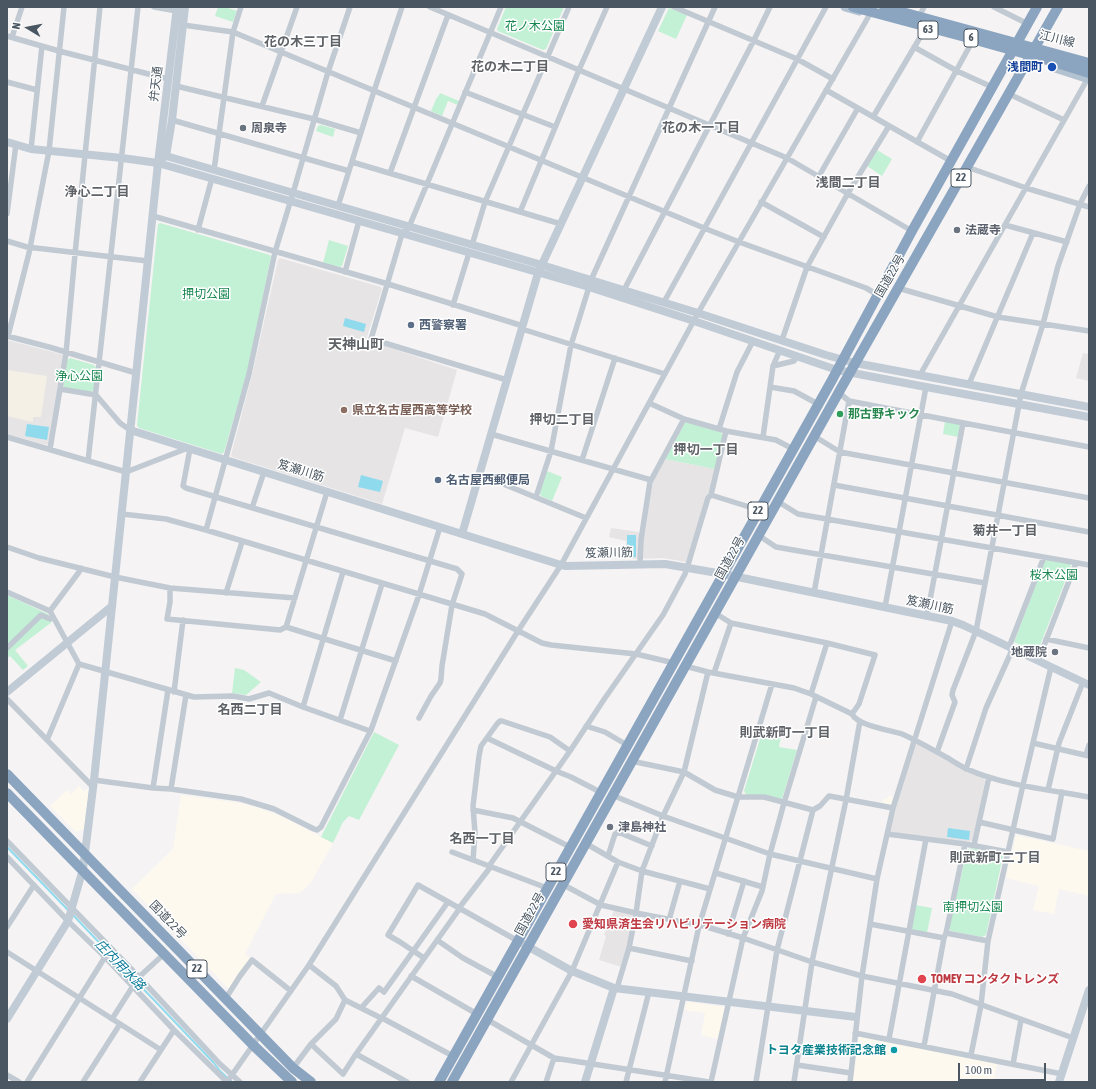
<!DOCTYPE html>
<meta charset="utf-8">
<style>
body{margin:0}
#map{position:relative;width:1096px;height:1089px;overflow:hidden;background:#f5f3f3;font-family:"Asap Condensed",sans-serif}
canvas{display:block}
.frame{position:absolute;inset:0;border:8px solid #4a5661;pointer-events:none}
.north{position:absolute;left:8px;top:8px;width:40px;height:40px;-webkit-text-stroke:3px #fff;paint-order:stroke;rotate:280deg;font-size:11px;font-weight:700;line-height:16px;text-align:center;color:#4a5661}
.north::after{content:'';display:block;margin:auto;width:14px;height:18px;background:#4a5661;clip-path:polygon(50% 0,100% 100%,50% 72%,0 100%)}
.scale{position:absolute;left:958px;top:1063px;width:88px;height:18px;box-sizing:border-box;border:2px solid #4a5661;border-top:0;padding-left:5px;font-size:12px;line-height:14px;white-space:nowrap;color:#4a5661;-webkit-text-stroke:3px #fff;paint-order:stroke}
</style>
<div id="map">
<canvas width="1096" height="1089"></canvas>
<div class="frame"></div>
<div class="north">N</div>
<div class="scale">100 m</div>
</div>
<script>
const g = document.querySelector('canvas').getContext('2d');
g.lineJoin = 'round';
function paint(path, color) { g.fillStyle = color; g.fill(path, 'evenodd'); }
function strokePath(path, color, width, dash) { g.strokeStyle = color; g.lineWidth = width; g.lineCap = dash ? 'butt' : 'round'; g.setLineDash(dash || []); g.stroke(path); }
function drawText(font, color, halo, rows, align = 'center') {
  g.font = font + ' "Asap Condensed","Noto Sans JP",sans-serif'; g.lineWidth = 3; g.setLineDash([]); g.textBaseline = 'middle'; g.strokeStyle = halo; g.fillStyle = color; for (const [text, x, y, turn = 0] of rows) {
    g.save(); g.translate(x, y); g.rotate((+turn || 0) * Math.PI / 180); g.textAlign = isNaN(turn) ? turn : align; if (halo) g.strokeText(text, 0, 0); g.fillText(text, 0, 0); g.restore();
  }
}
paint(new Path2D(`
 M79 786 84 791 88 788 89 789 84 829 76 832 50 806 67 790 71 794Z
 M181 795 240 803 262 809 283 817 333 843 313 879 306 888 299 893 276 894 249 946 245 954 250 958 230 990 132 889 173 849Z
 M888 795 893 797 891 806 882 803 884 798 887 799Z
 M1016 835 1089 851V896L1059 889 1054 914 1033 910 1039 886 1006 878Z
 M689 1002 725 1007 718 1039 701 1035 705 1013 685 1010 686 1004Z
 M861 1036 997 1063 994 1082H853L859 1037Z`), '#fdf9ef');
paint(new Path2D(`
 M280 258 381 287 382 289 366 340 457 370 438 437 405 428 382 504 232 457 231 455 251 379 278 260Z
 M7 340 61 354 63 355 49 444 46 445 7 434Z
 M1083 353 1089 354V381L1076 378Z
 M665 459 715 469 710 489 686 562 664 558 626 559V541L609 537 611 528 645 533 653 481Z
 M918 744 967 772 984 778 985 781 973 840 969 842 891 833 890 829 895 808 915 745Z
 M614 910 631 914 633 917 627 948 622 967 599 960 606 936 604 935Z`), '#e6e4e5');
paint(new Path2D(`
 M218 7H225L237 11 233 22 215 16Z
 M506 7H564L546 49 543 50 498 31 497 29Z
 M669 8 687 15 676 39 658 31Z
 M440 93 459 101 458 105 448 101 442 116 431 111 437 97H438Z
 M321 125 335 129 333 137 316 131 318 126Z
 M877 150 892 159 882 176 867 166Z
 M160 223 270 255 271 257 247 373 224 452 222 454 139 428 137 425 158 224Z
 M329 240 348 246 342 266 339 267 323 263Z
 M70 358 94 365 97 369 94 390 91 392 65 388 63 385 67 360Z
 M945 421 959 424 961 426 959 437 943 434Z
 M687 422 720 432 723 435 715 469 665 459 685 423Z
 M547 471 562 477 552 501 541 496 540 493Z
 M1048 560 1070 564 1071 566 1037 653 1014 642 1045 561Z
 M7 595 48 614 52 622 15 650 28 666 23 670 10 656 7 658Z
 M235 668 244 670 261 682 246 695 232 693Z
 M764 726 782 729 779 747 797 750 782 799 780 800 747 796 744 791Z
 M374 732 399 745 359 820 349 816 343 822 333 843 321 837Z
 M971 848 1001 854 1003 856 986 935 982 937 951 931 949 929 967 850Z
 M915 905 932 908 927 933 912 930 911 928Z`), '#c3f1d5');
paint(new Path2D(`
 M7 370 47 376 41 417H33V422L7 416Z`), '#f5f0e5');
paint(new Path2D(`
 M345 318 366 324 364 332 343 326Z
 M27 424 49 427 47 440 25 436Z
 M361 475 383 481 380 492 358 487Z
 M627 535H636V557H627Z
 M948 828 970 831 969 840 947 837Z`), '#90daee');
strokePath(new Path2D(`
 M7 847 69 911
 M72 914 214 1063 220 1071 232 1082`), '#90daee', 2);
strokePath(new Path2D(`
 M154 7 177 11 178 13
 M430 7 787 158 912 231
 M501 7 409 227 402 234 371 339 507 380
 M674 7 797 59 833 79
 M994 7 1028 24
 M920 15 924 7
 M182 23 183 25 233 32 704 228 739 242 866 288 878 295
 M7 36 59 51 168 79
 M12 37 22 7
 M914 47 957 71 992 87
 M7 82 37 90
 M176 86 314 119 361 133
 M826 90 951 161
 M465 92 555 127
 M1009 94 1064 120
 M262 106 297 7
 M873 117 925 29
 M172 120 349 171
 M917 142 972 42
 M31 149 42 46
 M352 162 561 224
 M967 167 1026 188 1089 207
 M214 170 233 32 241 7
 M390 173 448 15
 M819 176 858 108
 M761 202 824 237
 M338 206 374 91 402 7
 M520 212 579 70 607 7
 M7 214 16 144
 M153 216 388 284 523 326
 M1005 225 1067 242
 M198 230 212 178
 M7 241 27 247 148 261
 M472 245 485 202 569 7
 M345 272 359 221
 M591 280 715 7
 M898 288 998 317 1089 331
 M624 290 754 40 770 7
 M664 302 826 7
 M453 305 469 253
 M522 329 665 374
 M7 336 49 347 136 373
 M8 336 29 253 49 151 64 7
 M782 340 807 267 848 193 889 126
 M773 366 794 361 797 356
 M920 375 1088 78
 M969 384 1033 233
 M770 387 794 391 818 404
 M60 389 96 395 120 423 130 430
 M838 392 849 401 1089 447
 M649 403 684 419 726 431 776 440 793 449
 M719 429 737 372 753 341
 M491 434 651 480
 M814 436 840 452 1089 498
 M7 437 126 472 188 448
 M763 437 773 366 780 350
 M50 449 66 353 75 254 100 7
 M190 449 183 486 186 488 457 569 462 574 452 605 442 666 441 679 440 683 431 696 419 718
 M582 460 615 358
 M88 461 99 363 138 7
 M479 474 586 518
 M834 485 1089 532
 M711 495 759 510
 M536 497 551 451 571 345 589 287
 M777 501 798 514 1089 565
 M252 508 264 472
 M122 514 166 519 206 530 485 614 542 643 551 645 636 654 674 663
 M206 530 249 374 275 252 293 193 328 72 350 7
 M758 535 776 547 985 583
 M7 547 39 558 115 577 170 588 295 598
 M640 564 641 540 650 482 684 419
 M170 588V602L167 619 280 630 286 627 327 492
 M7 592 50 611 79 664 194 697 233 696 249 699 269 693 303 707 370 731
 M226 593 242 542
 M814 593 849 401
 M885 607 926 387
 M50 611 79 572 81 568
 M715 613 731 623
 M927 616 963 423
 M286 627 396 661
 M1046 639 1089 648
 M1009 647 1044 557
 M7 648 41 615 50 619 53 618
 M1038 661 1076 563
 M685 666 708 672 794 688 811 694 852 714C858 726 890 730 902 734 918 741 933 750 948 758 954 762 960 766 967 769 1002 785 1050 790 1089 797
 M714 673 731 623 827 643 875 655 859 704 852 714
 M174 692 183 620
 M811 694 827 643
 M7 699 93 787
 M303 707 343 572
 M340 720 382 584
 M586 726 605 732 627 745
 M487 738 556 771 571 777 602 793
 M47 740 79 664
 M1033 743 1089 756
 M937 752 955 702 952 695 953 690 976 631 1021 394 1043 324 1058 266 1080 204 1089 186
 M1086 755 1089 745
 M631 761 684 772 715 790 738 797H764L813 810 820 806 829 796 893 808
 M966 769 986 708 1013 648
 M94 780 153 788 171 789 241 799 274 809 314 829 317 830 321 827 371 730 419 595 440 527
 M153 788 168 690
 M171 789 186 695
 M1048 790 1059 743 1083 682
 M612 795 663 816 770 854 877 879
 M473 810 513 818 570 847
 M979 822 1053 839 1062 792
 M887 834 965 844 1008 852
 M7 841 139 977 220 1064 240 1082
 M585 843 618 862 642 871 710 889
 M974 845 989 777
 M452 852 547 888
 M608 856 615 834 618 832 652 846
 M7 857 68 921 105 957 174 1030 227 1082
 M473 860 475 833 473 806 479 756 481 746 497 724 500 721H502L550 737 570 751
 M716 873 763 887
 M562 884 601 905 636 913 704 926 743 938 812 962 862 976 952 994 1073 1038
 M459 908 489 869V866L570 751 605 698 663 615 685 574 687 568 708 498 711 495 726 431
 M669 920 680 881
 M870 924 944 938
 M7 927 34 885
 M946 933 988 941
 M728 934 744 881
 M437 940 463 958 498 977
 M629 948 692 961
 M7 952 161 1050
 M424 958 400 942 388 935 418 885 518 941
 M309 965 336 986 345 1000 381 1018
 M411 976 477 1014
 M139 977 164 954
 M617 988 629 948 636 913 642 871 663 816 684 772 708 672
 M226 998 240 976 252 960 291 991
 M361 1008 379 988 384 992 448 902
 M382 1018 453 1056
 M112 1019 133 986
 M486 1019 554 1058 709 1082
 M855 1033 1062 1074
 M889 1039 926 839
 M311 1044 343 1074 356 1054 460 908
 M924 1046 944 938 946 933 965 844
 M356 1054 407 1082
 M971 1055 981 1005 988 941 1023 785 1051 667
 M1013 1064 1021 1020
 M797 1065 851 1073
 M293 1068 311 1044 336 1019 345 1000
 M7 1075 19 1082
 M27 1082 105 957
 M83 1082 120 1024
 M140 1082 174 1030
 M227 1082 309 965 518 631 561 565 698 313 874 7
 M511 1082 572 971 618 862
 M546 1082 554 1058
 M626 1082 649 992
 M665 1082 699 926 772 684
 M711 1082 743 938 762 891 770 854 784 803 816 697
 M756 1082 777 950 813 810
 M794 1082 812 962 846 800 860 721
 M850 1082 862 976 877 879 893 808 952 621`), '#c1cad2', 5.5);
strokePath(new Path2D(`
 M7 142 31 149 122 158 158 163 589 287 694 321 837 370 926 387 1089 417
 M166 156 542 265 698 313 826 355 855 363 1089 407
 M163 158 166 156 172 120 185 7
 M130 430 561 565 566 566 665 564 723 574 952 621 963 625 1089 685
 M462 534 538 273 662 7
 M7 692 112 606
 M518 941 572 971 614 988 856 1017
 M7 1019 68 921 83 869 94 780 158 163 177 7
 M585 1082 614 988
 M1059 1082 1089 990`), '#c1cbd6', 8);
strokePath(new Path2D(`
 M845 7 859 11
 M1052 67 1089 79`), '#b3c2d1', 9);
strokePath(new Path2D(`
 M853 7 965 37 1044 59 1089 73
 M884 7 1089 63
 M7 774 293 1068 311 1082
 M7 793 253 1045 292 1082
 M439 1082 832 380 912 231 1037 7
 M452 1082 844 383 1058 7`), '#8ba5c1', 10);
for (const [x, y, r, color] of [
 [1052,67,5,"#1a4fb4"],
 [243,128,4,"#6b7280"],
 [957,230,4,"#6b7280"],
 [411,325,4,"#5c6f8a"],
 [344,410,4,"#8d6e63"],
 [840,414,4,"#2e9e5b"],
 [438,480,4,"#5c6f8a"],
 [1055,652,4,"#6b7280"],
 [610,827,4,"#6b7280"],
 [573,924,5,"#e0444e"],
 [922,979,5,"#e0444e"],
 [894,1050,4,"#0f9aa8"]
]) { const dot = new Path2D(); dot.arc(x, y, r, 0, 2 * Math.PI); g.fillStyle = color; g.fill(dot); strokePath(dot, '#fff', 1.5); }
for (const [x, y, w] of [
 [928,30,20],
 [971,38,14],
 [961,178,20],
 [758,511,20],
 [556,872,20],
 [197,969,20]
]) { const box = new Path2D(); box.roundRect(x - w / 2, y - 9, w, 18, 3); g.fillStyle = '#fff'; g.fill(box); strokePath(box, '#4a5661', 1); }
drawText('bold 11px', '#4a5661', null, [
 ["63",928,30],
 ["6",971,38],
 ["22",961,178],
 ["22",758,511],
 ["22",556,872],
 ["22",197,969]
]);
drawText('12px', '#17864f', '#fff', [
 ["花ノ木公園",535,26],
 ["押切公園",206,294],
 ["浄心公園",79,376],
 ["桜木公園",1054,575],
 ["南押切公園",973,907]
]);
drawText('12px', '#4a5661', '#fff', [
 ["江川線",1057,39,14],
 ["弁天通",156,84,-83],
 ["国道22号",890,276,-60],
 ["笈瀬川筋",301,471,17],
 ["笈瀬川筋",609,553,-1],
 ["国道22号",730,558,-61],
 ["笈瀬川筋",930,605,12],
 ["国道22号",530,914,-61],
 ["国道22号",168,920,46]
]);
drawText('bold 12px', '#164399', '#fff', [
 ["浅間町",1043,67]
], 'right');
drawText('bold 12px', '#5b616d', '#fff', [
 ["周泉寺",251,128],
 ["法蔵寺",965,230],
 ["地蔵院",1047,652,"right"],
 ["津島神社",618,827]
], 'left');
drawText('bold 12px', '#4e5e75', '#fff', [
 ["西警察署",419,325],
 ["名古屋西郵便局",446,480]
], 'left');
drawText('bold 12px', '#785e54', '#fff', [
 ["県立名古屋西高等学校",352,410]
], 'left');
drawText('bold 12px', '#27864d', '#fff', [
 ["那古野キック",848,414]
], 'left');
drawText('bold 12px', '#be3a42', '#fff', [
 ["愛知県済生会リハビリテーション病院",582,924],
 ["TOMEY コンタクトレンズ",931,979]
], 'left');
drawText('bold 12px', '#0d838f', '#fff', [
 ["トヨタ産業技術記念館",886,1050]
], 'right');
drawText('bold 13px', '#5f6368', '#fff', [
 ["花の木三丁目",303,42],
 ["花の木二丁目",510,67],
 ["花の木一丁目",701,128],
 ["浅間二丁目",848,183],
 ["浄心二丁目",97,192],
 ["押切二丁目",562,420],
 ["押切一丁目",706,450],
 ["菊井一丁目",1005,531],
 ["名西二丁目",250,710],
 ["則武新町一丁目",785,733],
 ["名西一丁目",482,839],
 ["則武新町二丁目",995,858]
]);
drawText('italic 13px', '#0c7c9b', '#fff', [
 ["庄内用水路",120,965,46]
]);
drawText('bold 14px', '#5f6368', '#fff', [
 ["天神山町",356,345]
]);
</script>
